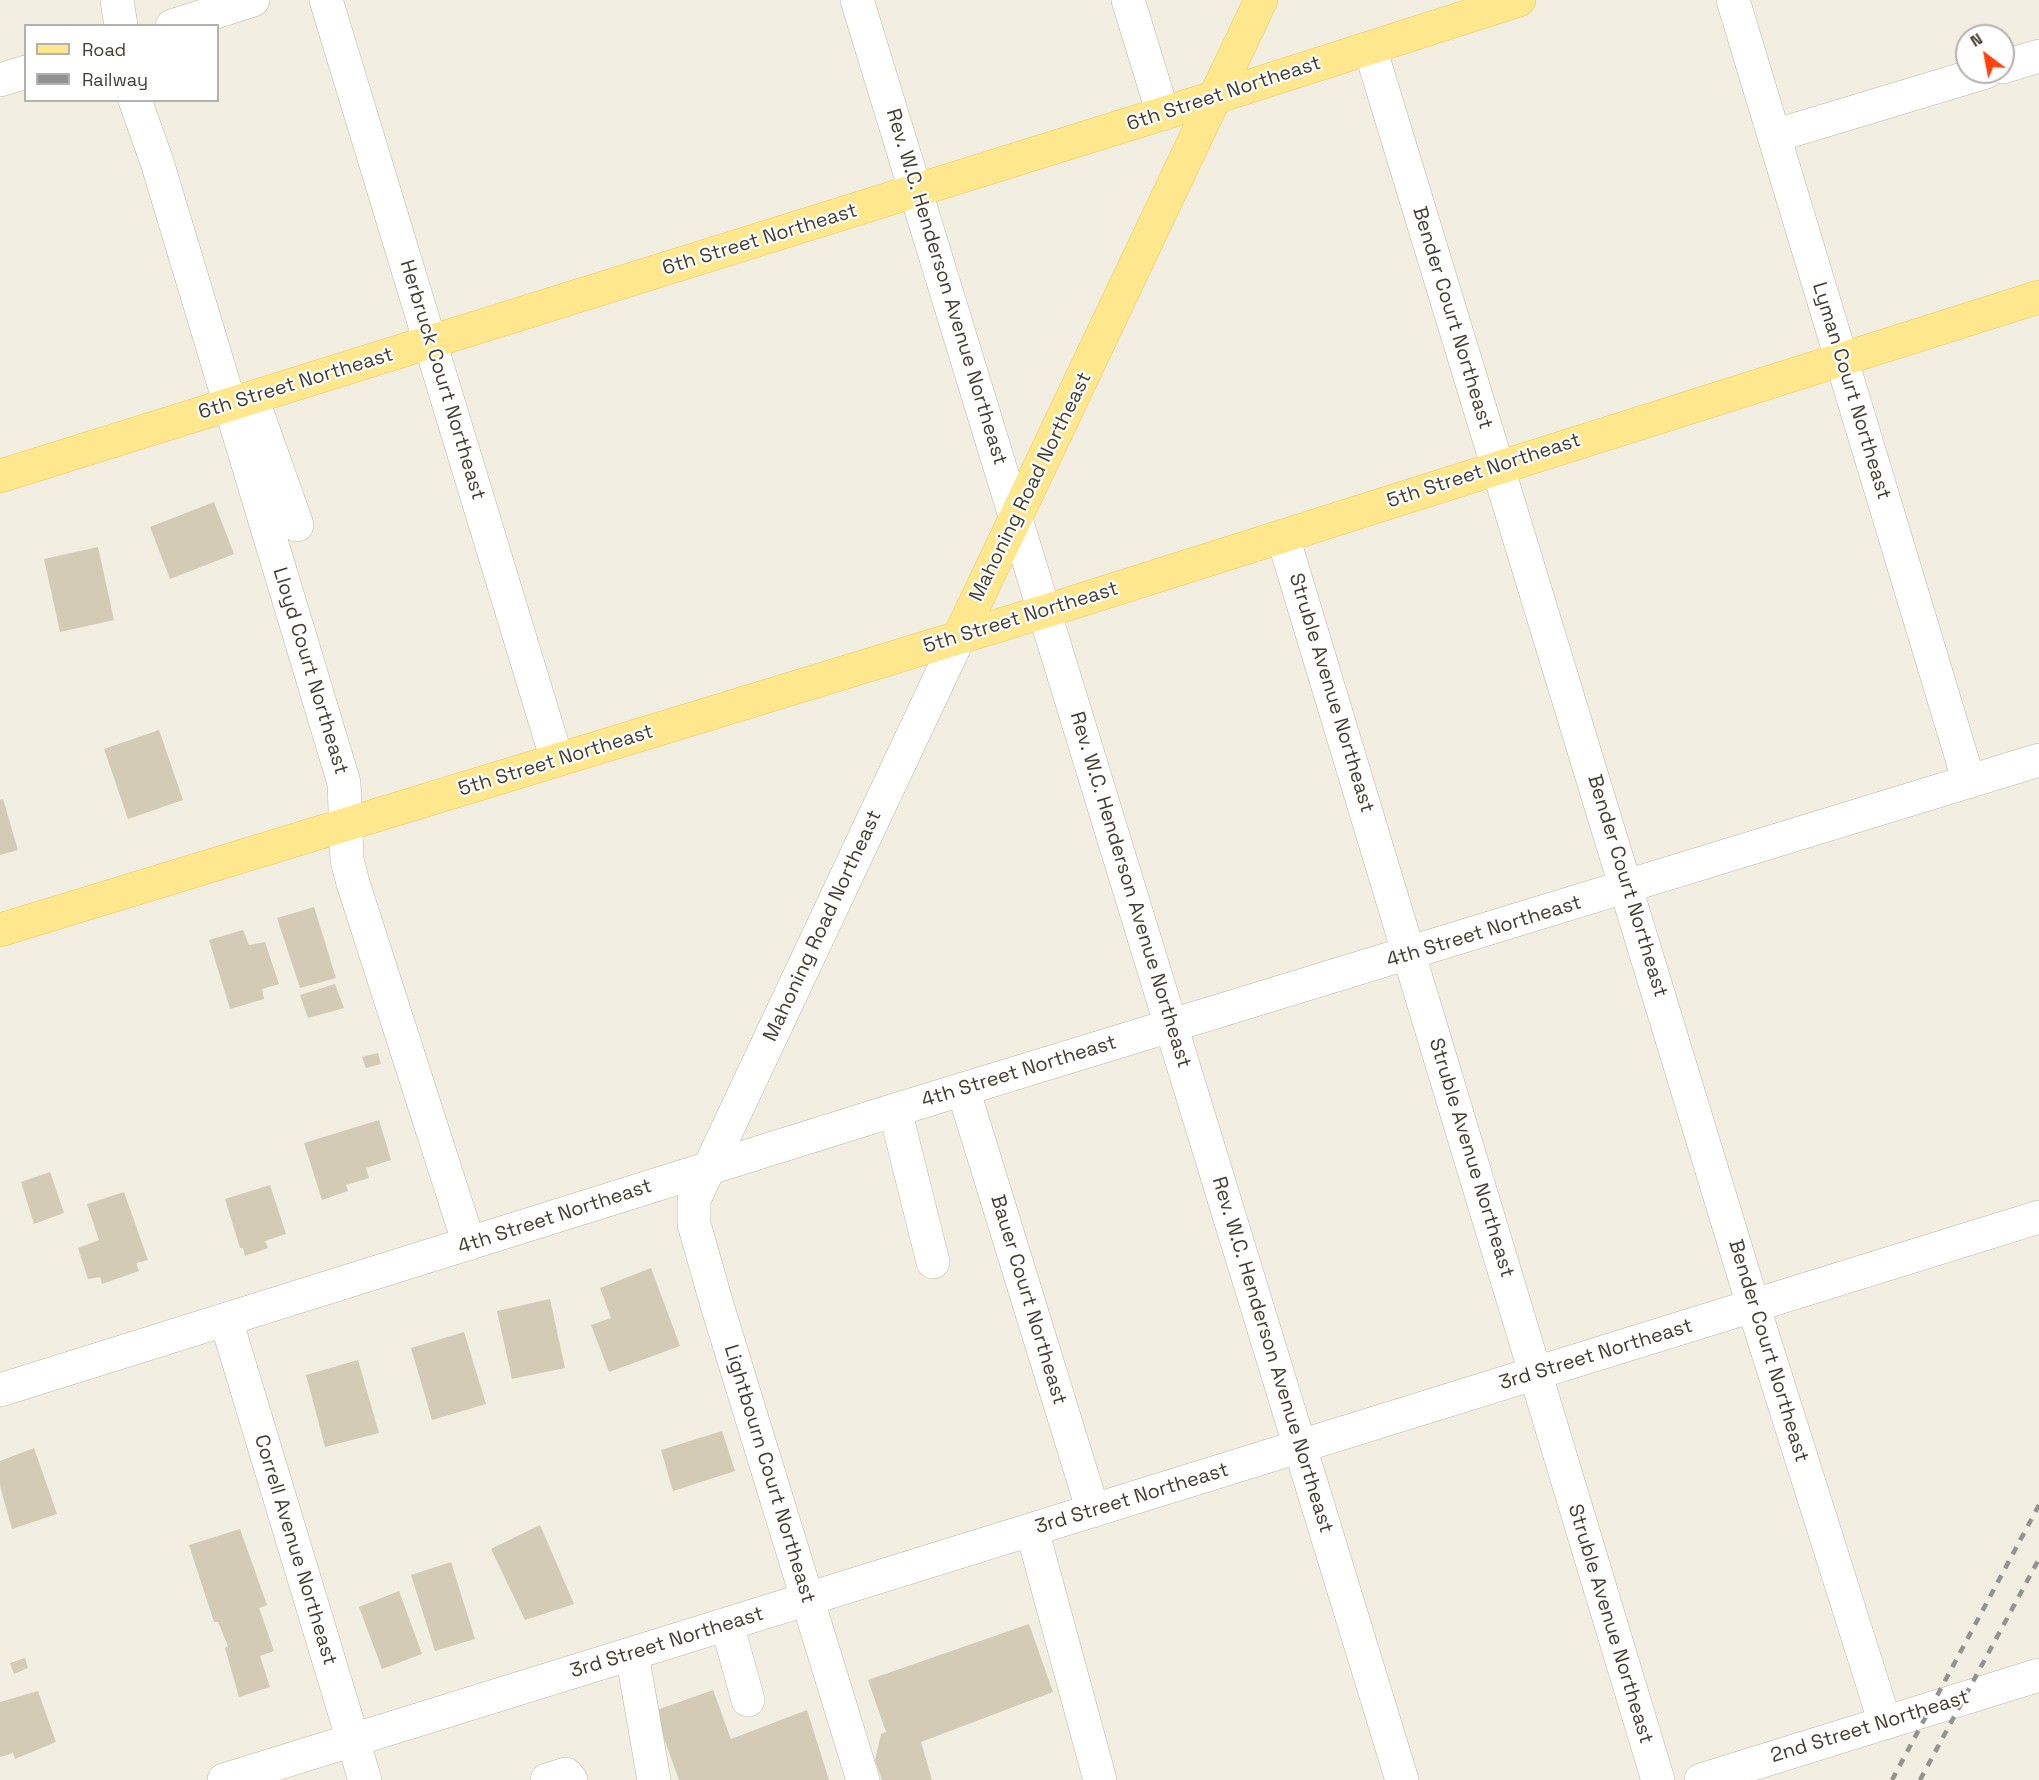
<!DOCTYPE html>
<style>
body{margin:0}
#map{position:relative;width:2039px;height:1780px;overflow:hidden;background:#f2eee1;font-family:"Space Grotesk",sans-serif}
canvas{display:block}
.legend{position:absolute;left:24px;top:24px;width:195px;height:78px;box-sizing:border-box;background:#fff;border:2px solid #b4b2ad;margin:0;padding:8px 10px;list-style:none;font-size:18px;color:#433e32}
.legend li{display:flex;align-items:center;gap:12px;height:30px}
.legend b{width:30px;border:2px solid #b4b2ad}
.north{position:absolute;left:1955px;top:24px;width:60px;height:60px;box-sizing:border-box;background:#fff;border:2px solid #b4b2ad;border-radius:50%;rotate:328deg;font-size:16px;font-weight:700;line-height:24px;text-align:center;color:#433e32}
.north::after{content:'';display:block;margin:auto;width:21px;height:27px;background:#ff420b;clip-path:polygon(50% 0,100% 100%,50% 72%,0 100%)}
</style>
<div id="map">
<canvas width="2039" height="1780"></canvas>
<ul class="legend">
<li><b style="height:8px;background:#ffe78d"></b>Road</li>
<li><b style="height:8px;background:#929292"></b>Railway</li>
</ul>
<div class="north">N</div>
</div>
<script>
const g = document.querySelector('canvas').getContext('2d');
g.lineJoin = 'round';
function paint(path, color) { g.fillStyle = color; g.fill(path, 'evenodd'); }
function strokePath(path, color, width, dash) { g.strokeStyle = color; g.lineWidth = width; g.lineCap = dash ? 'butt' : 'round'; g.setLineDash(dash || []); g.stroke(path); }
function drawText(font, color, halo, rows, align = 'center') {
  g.font = font + ' "Space Grotesk",sans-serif'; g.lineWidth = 4.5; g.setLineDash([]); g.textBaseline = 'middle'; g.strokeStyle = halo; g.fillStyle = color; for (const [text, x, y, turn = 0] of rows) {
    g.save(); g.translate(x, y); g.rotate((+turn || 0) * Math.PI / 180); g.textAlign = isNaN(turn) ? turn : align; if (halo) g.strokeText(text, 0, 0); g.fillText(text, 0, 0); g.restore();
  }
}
paint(new Path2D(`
 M214 502 234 554 170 579 150 527Z
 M98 547 114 620 60 632 44 559Z
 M159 730 183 800 128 819 104 749Z
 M3 799 18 850 0 855V800Z
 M314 907 336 978 300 988 277 918Z
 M243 930 249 945 265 942 279 984 262 989 264 999 230 1009 209 940Z
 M335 984 344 1008 308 1018 300 995Z
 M378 1053 381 1064 366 1068 362 1057Z
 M379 1120 391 1160 366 1168 369 1178 346 1185 348 1191 322 1200 304 1143Z
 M50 1172 64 1213 34 1224 21 1182Z
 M270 1185 286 1234 265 1241 268 1248 245 1256 243 1248H240L225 1199Z
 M124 1192 148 1260 136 1263 139 1271 102 1284 100 1277 88 1279 78 1248 99 1240 87 1204Z
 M651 1268 680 1346 609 1372 591 1325 611 1318 600 1288Z
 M550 1299 565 1368 512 1379 497 1311Z
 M464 1332 486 1404 432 1420 411 1348Z
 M358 1360 379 1433 325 1447 306 1375Z
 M722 1431 735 1471 673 1491 661 1450Z
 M34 1448 57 1514 12 1529 0 1486V1461Z
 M540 1525 574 1604 525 1620 491 1549Z
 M240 1529 267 1605 259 1608 274 1651 260 1656 270 1687 239 1697 225 1648 228 1646 218 1622H214L189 1545Z
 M451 1562 475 1639 435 1651 411 1575Z
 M399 1591 422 1654 382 1669 359 1607Z
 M1029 1624 1053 1692 921 1742 932 1780H882L875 1760 881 1734 886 1732 868 1680Z
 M25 1658 28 1668 14 1674 10 1663Z
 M713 1690 731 1739 807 1710 829 1780H679L654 1711Z
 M38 1691 56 1742 15 1759 13 1753 0 1757V1702Z`), '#d3cbb6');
const minor = new Path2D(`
 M117 0 121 26
 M326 0 557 760
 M857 0 1402 1780
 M1128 0 1163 114
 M1733 0 1969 782
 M172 26 253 0
 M1370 48 1753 1305 1885 1723
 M2003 67 2039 56
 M0 80 26 72
 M135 100 157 162 344 783 347 860 353 883 469 1244
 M1774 136 1986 72
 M252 398 297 525
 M1283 537 1658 1780
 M963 1089 1093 1511
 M895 1110 933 1262
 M226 1320 365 1780
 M0 1390 895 1110 2039 760
 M1032 1530 1100 1780
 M727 1624 748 1700
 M632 1654 654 1780
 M224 1780 2039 1217
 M547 1780 566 1774 571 1780
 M863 1780 717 1305 694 1224V1200L959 637
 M1701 1780 2039 1675`);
const major = new Path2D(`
 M0 476 1216 97 1519 0
 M959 637 1261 0
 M0 930 1046 611 2039 297`);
strokePath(minor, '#bdb7a4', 34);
strokePath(major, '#ecca55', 34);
strokePath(minor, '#fff', 33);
strokePath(major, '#ffe78d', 33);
strokePath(new Path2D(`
 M1892 1780 2039 1505
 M1920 1780 2039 1559`), '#929292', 4.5, [8, 8]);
drawText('20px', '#433e32', '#fff', [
 ["6th Street Northeast",1224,94,-18],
 ["6th Street Northeast",760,240,-17],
 ["Rev. W.C. Henderson Avenue Northeast",946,287,73],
 ["Bender Court Northeast",1452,318,73],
 ["Herbruck Court Northeast",442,380,73],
 ["6th Street Northeast",296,384,-17],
 ["Lyman Court Northeast",1851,391,73],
 ["5th Street Northeast",1484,471,-18],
 ["Mahoning Road Northeast",1031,487,-64],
 ["5th Street Northeast",1021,618,-17],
 ["Lloyd Court Northeast",310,671,73],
 ["Struble Avenue Northeast",1331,693,73],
 ["5th Street Northeast",556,761,-17],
 ["Bender Court Northeast",1627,886,73],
 ["Rev. W.C. Henderson Avenue Northeast",1130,890,73],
 ["Mahoning Road Northeast",823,926,-65],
 ["4th Street Northeast",1484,932,-17],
 ["4th Street Northeast",1019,1072,-17],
 ["Struble Avenue Northeast",1471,1158,73],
 ["4th Street Northeast",555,1217,-18],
 ["Bauer Court Northeast",1028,1300,73],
 ["Bender Court Northeast",1768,1351,73],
 ["Rev. W.C. Henderson Avenue Northeast",1272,1355,73],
 ["3rd Street Northeast",1596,1355,-17],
 ["Lightbourn Court Northeast",769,1474,73],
 ["3rd Street Northeast",1132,1499,-17],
 ["Correll Avenue Northeast",295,1550,73],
 ["Struble Avenue Northeast",1610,1624,73],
 ["3rd Street Northeast",667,1643,-17],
 ["2nd Street Northeast",1870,1727,-17]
]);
</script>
